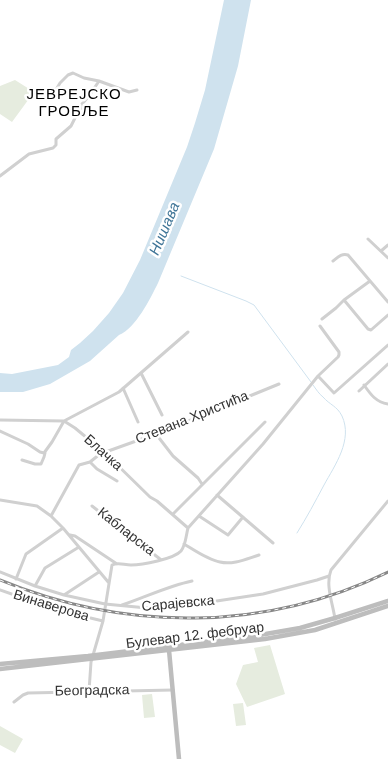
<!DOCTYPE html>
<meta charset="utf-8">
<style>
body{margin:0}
canvas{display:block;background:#fff}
</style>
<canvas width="388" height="759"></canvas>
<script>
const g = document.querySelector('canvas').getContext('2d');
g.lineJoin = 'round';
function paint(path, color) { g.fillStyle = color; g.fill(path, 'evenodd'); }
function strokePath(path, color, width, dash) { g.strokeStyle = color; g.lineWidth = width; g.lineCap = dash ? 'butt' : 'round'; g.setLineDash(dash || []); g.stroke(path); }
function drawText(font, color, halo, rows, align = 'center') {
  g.font = font + ' Helvetica,sans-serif'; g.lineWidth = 5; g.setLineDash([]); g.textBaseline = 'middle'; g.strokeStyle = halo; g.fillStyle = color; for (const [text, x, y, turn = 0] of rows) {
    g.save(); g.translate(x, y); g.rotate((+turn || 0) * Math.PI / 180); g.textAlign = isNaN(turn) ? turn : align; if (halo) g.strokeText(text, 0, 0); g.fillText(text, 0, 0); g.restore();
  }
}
paint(new Path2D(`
 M15 80 34 92 12 122 0 114V86Z
 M270 645 285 694 247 707 236 684 243 665 258 662 254 648Z
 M152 694 155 717 144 718 142 695Z
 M243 703 246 725 236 726 233 704Z
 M0 726 23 739 15 753 0 745Z`), '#e6ecdf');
paint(new Path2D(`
 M224 0H251L238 66 214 149 158 283C150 299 136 328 119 335L90 361 50 384 23 392H0V373L12 374 58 365 69 357 71 350 80 343 93 331 109 313 123 293 140 260 187 147 195 123 205 90Z`), '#cfe2ee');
strokePath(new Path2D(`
 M181 276 246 301 254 305 311 382
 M297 533C307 517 315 502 324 485 335 465 353 440 342 416 337 406 330 405 323 397 319 394 316 389 313 385`), '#cfe2ee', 1);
strokePath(new Path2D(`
 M43 89 49 94 54 93 60 83 68 75 73 73 84 78 99 81 129 92 137 90
 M0 176 29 154 53 148 56 145V139L71 126 77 114 80 111 82 104 89 96 99 81
 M368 239 388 258
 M381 251 388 245
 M333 261C338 257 342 253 348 255L388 302
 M344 300 368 329 371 330 388 315
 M322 319 336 308 344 300 370 281
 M141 373 162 415
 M318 376 334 393 388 345
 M364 385C371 395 376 402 388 404
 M123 388 138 422
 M359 391 388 364
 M0 420 64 421 75 428 104 452 150 497 157 501 188 528
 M64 421 119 392 188 332
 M0 431 28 444 40 452 44 453 52 442 64 421
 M156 434 173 456 198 478 202 484
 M22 460 35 464H41L44 457 45 453
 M90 462 97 469 117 481
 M217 495 273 543
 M0 500 37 506 51 516 63 528 109 583
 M92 506 160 559
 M173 514 265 422
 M51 516 79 465 90 462 100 454 164 431 279 384
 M199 516 228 535 243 517
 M188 528 263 444 318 376 338 357 339 355V352L320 326
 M70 535 75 536 117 564
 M184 544C194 550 208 560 220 562 233 565 246 559 259 555
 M0 572 35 586 64 595 105 604 147 608 210 602 263 594 317 580 329 576
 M16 579 26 554 63 528
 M35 586 45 568 79 547
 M0 590 57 610 103 621
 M64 595 99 572
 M122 605C146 597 168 586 192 581
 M335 619C333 604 325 585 331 570L388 501
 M89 691 91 662 103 621 112 565C118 562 124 565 131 565 142 565 174 559 181 551 186 545 186 535 188 528
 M14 702 23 695 28 693 173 690`), '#d0d0d0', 3);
strokePath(new Path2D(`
 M169 650 179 759
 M0 664 88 656 254 636 300 628 335 618 388 601
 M0 669 265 639 315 630 388 606`), '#bdbdbd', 4.5);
const rail = new Path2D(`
 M0 580C126 632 265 632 388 572`);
strokePath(rail, '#888', 3);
strokePath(rail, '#fff', 1, [4]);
drawText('14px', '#333', '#fff', [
 ["Стевана Христића",192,418,-22],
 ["Блачка",103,453,42],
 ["Кабларска",126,532,38],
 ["Сарајевска",178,604,-5],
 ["Винаверова",51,606,17],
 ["Булевар 12. фебруар",195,636,-7],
 ["Београдска",92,691,-1]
]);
g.letterSpacing = '1px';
drawText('15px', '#000', '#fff', [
 ["ЈЕВРЕЈСКО",74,95],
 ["ГРОБЉЕ",74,112]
]);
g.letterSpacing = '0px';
drawText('italic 15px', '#3f7597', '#fff', [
 ["Нишава",165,229,-67]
]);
</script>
